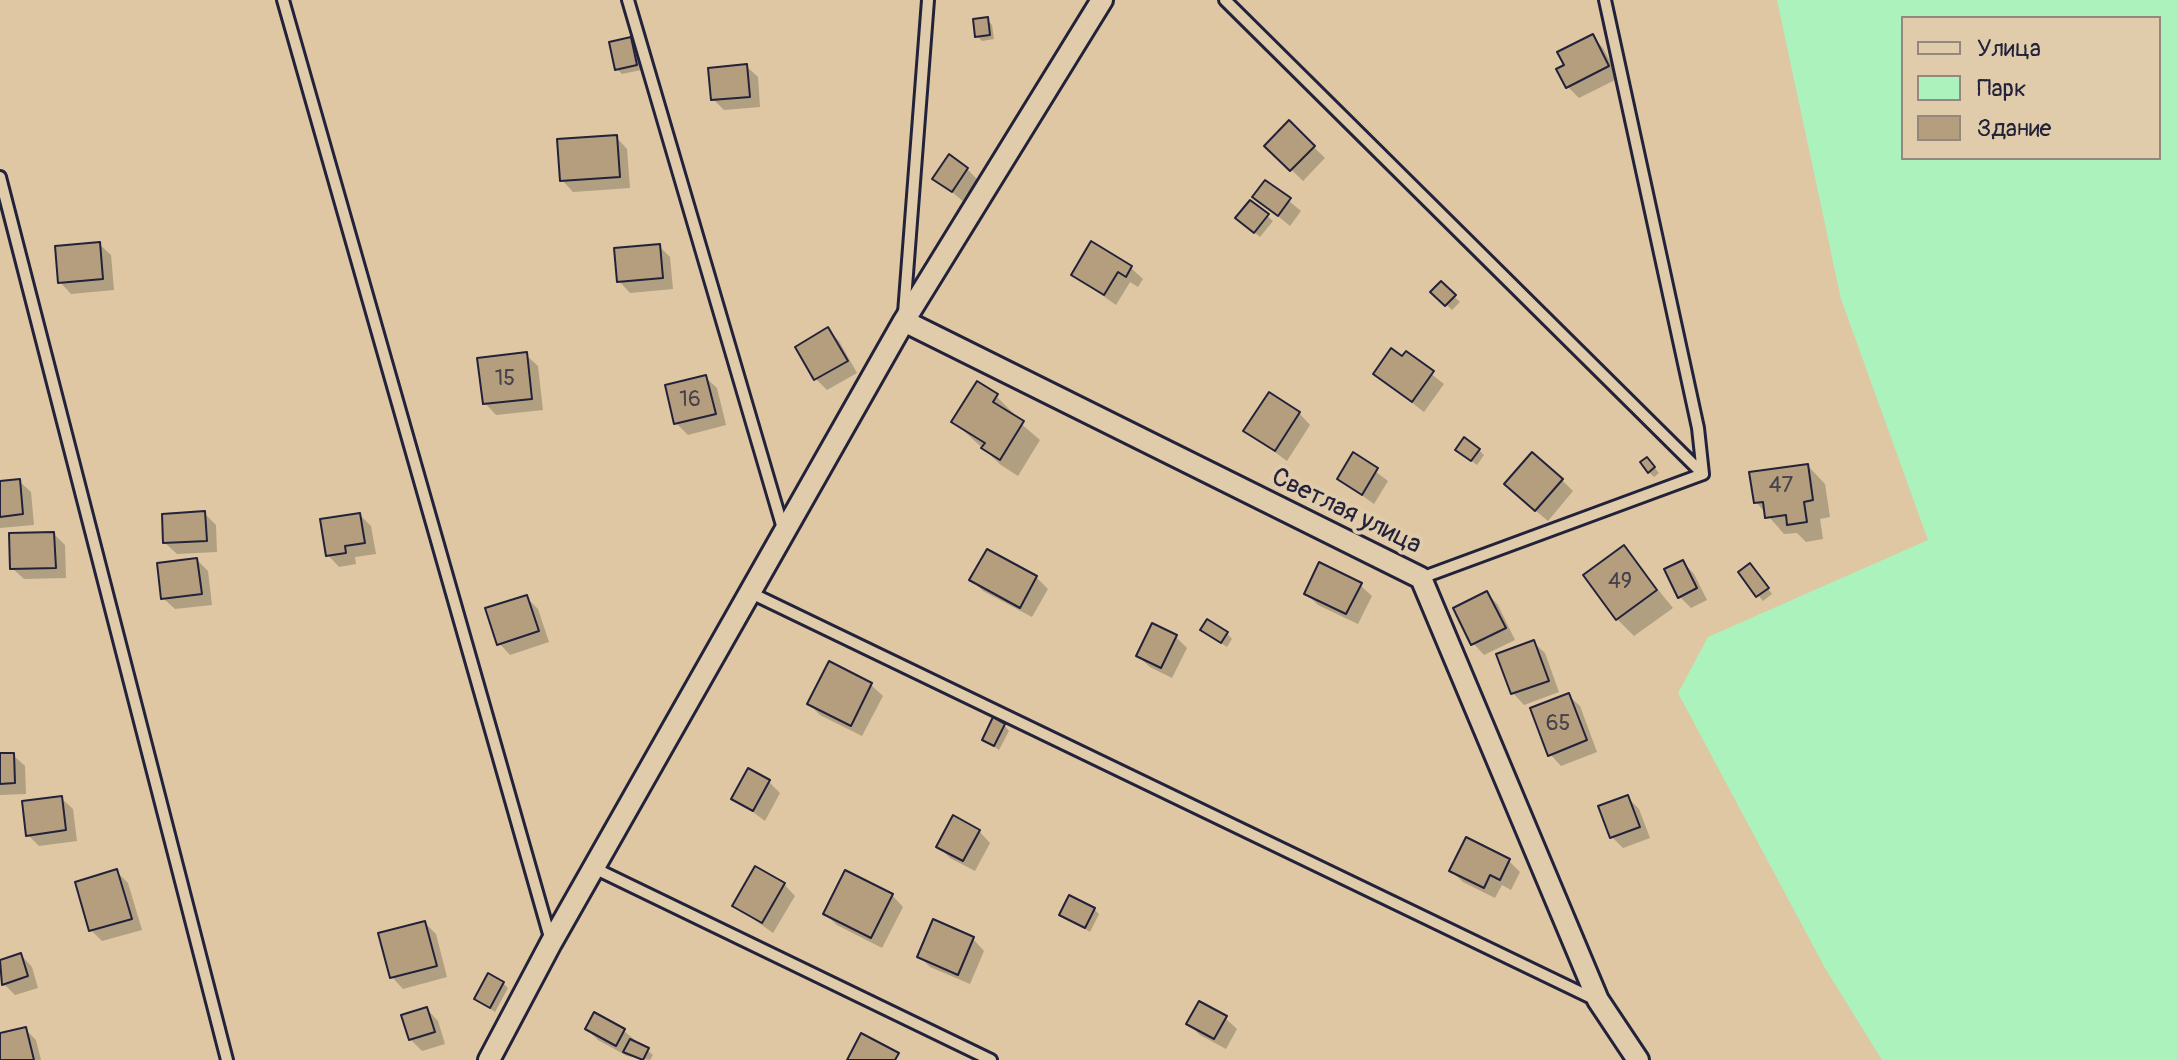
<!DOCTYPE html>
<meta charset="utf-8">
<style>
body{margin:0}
#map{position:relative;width:2177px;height:1060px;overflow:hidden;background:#dec7a2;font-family:Pangolin,sans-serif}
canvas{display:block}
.legend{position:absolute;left:1901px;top:16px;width:260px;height:144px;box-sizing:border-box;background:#e0cbaa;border:2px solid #94877e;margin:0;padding:10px 14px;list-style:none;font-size:24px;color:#22223b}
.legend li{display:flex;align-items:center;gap:16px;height:40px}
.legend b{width:40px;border:2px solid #94877e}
</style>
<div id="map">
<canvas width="2177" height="1060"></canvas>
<ul class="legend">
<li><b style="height:10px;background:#e0cbaa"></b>Улица</li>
<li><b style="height:22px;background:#acf2bd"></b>Парк</li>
<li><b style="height:22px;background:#b59e7d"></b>Здание</li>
</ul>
</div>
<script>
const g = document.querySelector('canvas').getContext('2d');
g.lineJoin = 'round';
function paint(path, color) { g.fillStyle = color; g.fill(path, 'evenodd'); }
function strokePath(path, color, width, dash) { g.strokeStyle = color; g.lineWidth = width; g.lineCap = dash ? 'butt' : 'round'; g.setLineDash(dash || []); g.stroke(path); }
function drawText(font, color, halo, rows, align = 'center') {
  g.font = font + ' Pangolin,sans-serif'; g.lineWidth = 8; g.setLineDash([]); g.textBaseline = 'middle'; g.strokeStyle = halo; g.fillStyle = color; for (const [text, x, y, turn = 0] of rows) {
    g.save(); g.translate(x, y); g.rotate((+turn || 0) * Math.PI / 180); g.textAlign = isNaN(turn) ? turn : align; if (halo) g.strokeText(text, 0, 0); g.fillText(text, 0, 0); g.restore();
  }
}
paint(new Path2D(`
 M1777 0H2177V1060H1882L1825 968 1678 693 1708 637 1928 540 1841 299ZM2159 18V158H1903V18Z`), '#acf2bd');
paint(new Path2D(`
 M987 19 992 25 994 39 982 41 977 36Z
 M1592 36 1603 48 1619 78 1579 98 1568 87 1566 65Z
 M630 40 636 45 641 70 622 74 617 69Z
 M746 66 758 77 760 107 724 110 713 99Z
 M1289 123 1325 158 1303 181 1267 146Z
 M616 137 627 149 630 188 573 192 562 180Z
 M967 169 978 180 964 202 935 178Z
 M1266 182 1301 211 1290 226 1255 197Z
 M1251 202 1273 221 1260 237 1243 223Z
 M99 244 111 255 114 290 71 294 60 282Z
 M1092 244 1131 268 1143 279 1138 287 1130 282 1116 305 1073 275Z
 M659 246 670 257 673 289 630 293 619 281Z
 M1441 284 1460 302 1452 310 1433 292Z
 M828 330 839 341 857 373 827 390 816 379 798 348Z
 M1406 354 1444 384 1424 412 1375 374Z
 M526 355 538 366 543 410 496 415 485 403Z
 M705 377 717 388 726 425 688 435 676 423Z
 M996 396 1013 413 1012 416 1040 440 1018 476 1001 465 954 422Z
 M1299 413 1310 425 1287 461 1246 431Z
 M1479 450 1484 455 1477 465 1462 454Z
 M1354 455 1388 481 1374 504 1339 479Z
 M1652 465 1659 473 1654 477 1649 472Z
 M1808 466 1825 484 1830 517 1820 519 1823 539 1806 542 1797 533 1784 534 1756 502Z
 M1562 480 1573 491 1548 521 1518 496Z
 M19 481 31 492 34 525 0 528V483Z
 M204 513 216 525 217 552 177 554 165 543Z
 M360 515 371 526 376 554 355 557 356 564 339 567 328 555Z
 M54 534 65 545 66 578 24 579 12 568Z
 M1624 548 1673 608 1634 636 1617 619Z
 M987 551 1036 577 1048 589 1032 617 983 591 972 580Z
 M197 560 208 571 212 605 175 609 163 598Z
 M1683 562 1694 574 1707 600 1691 608 1679 596Z
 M1755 571 1772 594 1763 601 1740 573Z
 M1360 585 1372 596 1358 624 1318 605 1307 594Z
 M1487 593 1498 605 1515 640 1484 655 1473 643Z
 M526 597 538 609 549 642 510 655 499 643Z
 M1227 633 1232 639 1227 647 1208 635Z
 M1176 637 1187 648 1172 678 1150 667 1138 656Z
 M1533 642 1545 653 1559 692 1524 705 1513 693Z
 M830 664 871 685 883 696 862 736 820 715 809 704Z
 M1568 695 1580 706 1597 752 1561 766 1550 754Z
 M1004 725 1009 731 999 750 984 740Z
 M0 755H13L25 766 26 794 0 795Z
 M769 782 780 793 765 821 734 798Z
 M61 798 73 809 77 841 39 846 28 835Z
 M1628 798 1639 809 1650 838 1623 848 1612 837Z
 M979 831 990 843 975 871 950 858 938 846Z
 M1509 861 1520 872 1511 890 1502 885 1495 898 1463 882 1451 871Z
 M117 872 128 883 142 930 102 941 91 930Z
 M784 884 795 896 773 933 735 906Z
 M892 895 903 907 882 948 837 925 825 914Z
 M1094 909 1099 914 1090 932 1062 915Z
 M934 922 973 939 984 951 970 984 930 967 919 956Z
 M425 923 436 934 447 977 403 989 392 977Z
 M21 955 32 967 38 988 15 995 4 984 0 962Z
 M503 983 508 988 495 1012 476 999Z
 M427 1009 438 1021 445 1044 422 1051 410 1039Z
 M1225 1018 1237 1029 1226 1049 1200 1035 1189 1024Z
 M25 1029 36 1040 41 1060H0V1035Z
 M587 1029 624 1031 653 1055 650 1060 627 1056 598 1040Z`), '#0003');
const building = new Path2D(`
 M988 17 990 35 975 37 973 19Z
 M1593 34 1609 66 1566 88 1556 69 1564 65 1557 52Z
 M631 37 637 65 615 70 609 42Z
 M747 64 750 97 711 100 708 68Z
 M1289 120 1315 146 1290 171 1264 146Z
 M617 135 620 177 560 181 557 139Z
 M949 154 968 168 952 192 932 179Z
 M1265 180 1291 198 1278 216 1252 197Z
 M1250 200 1269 214 1254 233 1235 218Z
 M1091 241 1132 266 1126 277 1118 272 1104 295 1071 275Z
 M100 242 103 279 58 283 55 246Z
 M660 244 663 278 617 282 614 248Z
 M1441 281 1456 295 1445 306 1430 292Z
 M828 327 848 361 814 380 795 347Z
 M1391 348 1402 356 1406 351 1434 371 1412 402 1373 374Z
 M527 352 532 399 483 404 477 358Z
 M706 375 716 414 674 424 665 385Z
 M977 381 998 394 993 402 1024 421 1000 460 981 448 985 443 951 422Z
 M1269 392 1300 412 1275 451 1243 431Z
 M1464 437 1480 449 1471 461 1455 450Z
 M1353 452 1378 468 1362 495 1337 479Z
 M1532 452 1563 479 1535 511 1504 484Z
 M1647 457 1655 467 1648 473 1640 462Z
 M1808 464 1813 500 1804 502 1807 522 1787 525 1786 515 1765 518 1763 502 1754 503 1749 472Z
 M20 479 23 514 0 517V481Z
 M205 511 207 541 163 543 162 514Z
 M360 513 365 543 345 546 346 553 326 556 320 519Z
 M54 532 56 568 10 569 9 533Z
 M1624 545 1657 590 1616 620 1583 575Z
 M987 549 1037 576 1020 608 969 580Z
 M197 558 202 594 161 599 157 563Z
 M1683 560 1697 588 1678 598 1664 569Z
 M1319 562 1362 583 1346 614 1304 594Z
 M1750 563 1769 588 1756 597 1738 572Z
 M1487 591 1506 628 1471 645 1453 608Z
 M527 595 539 631 497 645 485 608Z
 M1207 619 1228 632 1221 643 1200 630Z
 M1152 623 1177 635 1161 668 1136 656Z
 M1534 640 1549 681 1511 694 1496 654Z
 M829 661 872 683 851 726 807 704Z
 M1569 693 1587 740 1548 756 1530 708Z
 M993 717 1005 724 994 746 982 740Z
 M0 753H14L15 783 0 784Z
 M748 768 770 780 753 811 731 799Z
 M1628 795 1640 827 1610 838 1598 806Z
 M62 796 66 830 26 836 22 801Z
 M953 815 980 830 963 861 936 847Z
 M1466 837 1510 859 1500 880 1490 875 1484 888 1449 871Z
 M755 866 785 883 762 923 732 906Z
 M117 869 132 919 89 931 75 882Z
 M845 870 893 894 871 938 823 914Z
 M1069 895 1095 908 1085 928 1059 915Z
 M933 919 974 937 958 975 917 957Z
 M425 921 437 966 390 978 378 933Z
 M21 953 28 976 2 985 0 960Z
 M488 973 504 982 490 1008 474 999Z
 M1199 1001 1227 1016 1214 1039 1186 1024Z
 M427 1007 435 1032 409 1040 401 1015Z
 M594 1012 625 1029 616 1046 585 1029Z
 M26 1027 34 1060H0V1033Z
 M861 1033 899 1053 895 1060H847Z
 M630 1039 649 1048 643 1060 623 1052Z`);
paint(building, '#b59e7d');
strokePath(building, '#22223b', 2);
const service = new Path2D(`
 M283 0 551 941
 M628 0 784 532
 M1225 0 1703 474
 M0 177 227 1060
 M904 313 928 0
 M1421 578 1703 474 1698 428 1605 0
 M751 593 1596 1000
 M594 868 991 1060`);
const minor = new Path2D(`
 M904 321 1421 578 1598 1000 1638 1060
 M489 1060 551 943 904 321 1102 0`);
strokePath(service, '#22223b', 16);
strokePath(minor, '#22223b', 26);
strokePath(service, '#e0cbaa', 10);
strokePath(minor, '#e0cbaa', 20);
drawText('22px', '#47414c', null, [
 ["15",505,379],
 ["16",690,400],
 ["47",1781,486],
 ["49",1620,582],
 ["65",1558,724]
]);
drawText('26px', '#22223b', '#e0cbaa', [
 ["Светлая улица",1346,512,26]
]);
</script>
